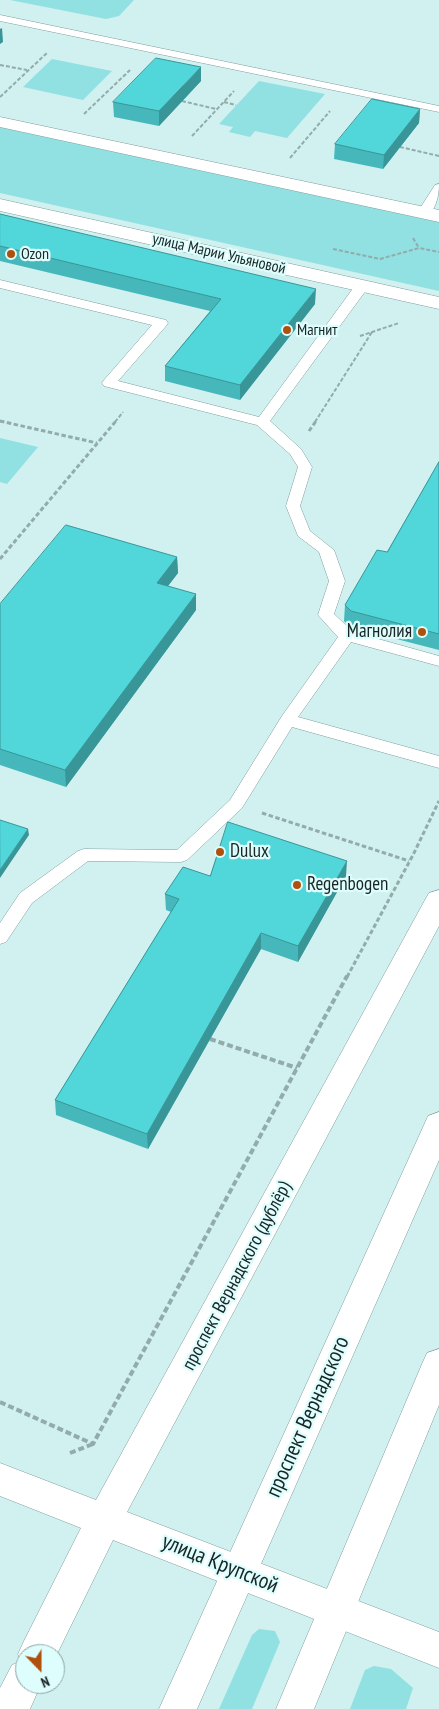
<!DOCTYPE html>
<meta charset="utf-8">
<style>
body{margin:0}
#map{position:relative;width:439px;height:1709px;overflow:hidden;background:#d1f0f0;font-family:"PT Sans Narrow",sans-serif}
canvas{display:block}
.north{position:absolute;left:15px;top:1644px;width:50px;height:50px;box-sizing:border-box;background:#defdfd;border:1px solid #8fa6a6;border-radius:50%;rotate:158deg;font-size:14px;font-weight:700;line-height:20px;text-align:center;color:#192424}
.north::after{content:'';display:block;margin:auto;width:18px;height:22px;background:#b0500d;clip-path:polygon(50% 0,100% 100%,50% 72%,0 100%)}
</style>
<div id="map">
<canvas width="439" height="1709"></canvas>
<div class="north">N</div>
</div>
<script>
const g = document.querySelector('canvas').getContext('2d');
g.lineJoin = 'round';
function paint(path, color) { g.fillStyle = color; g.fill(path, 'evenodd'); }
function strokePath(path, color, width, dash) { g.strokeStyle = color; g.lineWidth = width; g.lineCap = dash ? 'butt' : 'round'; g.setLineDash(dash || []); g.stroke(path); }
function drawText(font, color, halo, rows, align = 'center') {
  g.font = font + ' "PT Sans Narrow",sans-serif'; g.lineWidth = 4.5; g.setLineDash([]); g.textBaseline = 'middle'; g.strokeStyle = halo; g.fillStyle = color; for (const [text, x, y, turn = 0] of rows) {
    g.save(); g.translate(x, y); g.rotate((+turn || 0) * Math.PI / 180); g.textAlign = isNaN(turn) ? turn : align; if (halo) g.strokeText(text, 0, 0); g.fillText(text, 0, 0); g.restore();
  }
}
paint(new Path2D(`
 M10 0H134L119 16 106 19Z
 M52 59 112 71 83 100 23 87Z
 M259 81 325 94 287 138 255 131 250 137 229 132 233 127 219 124Z
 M0 127 439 222V291L0 193Z
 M0 438 38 447 7 484 0 482Z
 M259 1629 275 1631 280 1642 252 1709H219L252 1635Z
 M374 1666 391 1669 413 1688 406 1709H350L365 1670Z`), '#91e0e2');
const lane = new Path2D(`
 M0 15 439 106V112L0 21Z
 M439 184C439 195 436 214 423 217L419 216 417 213 435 185Z
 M0 280 166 320 168 323 166 326 118 381 259 417 357 283H367L368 286 367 289 270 421 301 449 312 467 300 506 310 531 334 550 345 581 334 614 353 632 439 656V666L351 642 298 717 439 756V768L292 727 242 808 187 860 181 862 88 861 32 903 6 942 0 944V923L20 893 78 851 84 849 177 850 230 800 282 716 338 637 318 615 329 581 319 552 298 536 286 506 298 467 290 454 257 425 104 386 102 383 104 380 152 325 0 288Z`);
const street = new Path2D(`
 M0 117 439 210V222L0 127Z
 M0 199 439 297V309L0 211Z`);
const secondary = new Path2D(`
 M439 890V926L127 1512 439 1632V1668L113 1540 55 1658V1654H25V1684H41L30 1709H0V1688L12 1665 21 1661 18 1654 24 1641 81 1528 0 1496V1463L96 1500 425 900 429 893Z`);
const primary = new Path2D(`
 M439 1112V1160L197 1709H159L424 1125 428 1116Z
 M439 1349V1405L314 1709H276L422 1364 427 1353Z`);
strokePath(lane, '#809d9d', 1);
strokePath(street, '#809d9d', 1);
strokePath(secondary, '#809d9d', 1);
strokePath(primary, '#809d9d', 1);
strokePath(new Path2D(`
 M0 65 27 70
 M0 97 48 52
 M182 101 216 109
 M224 102 236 105
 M84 114 130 70
 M192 136 234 91
 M400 147 439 156
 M290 158 330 111
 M413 238 419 248
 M333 249 380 259 419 248 439 252
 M360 336 399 323
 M0 421 3 422
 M115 422 123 412
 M315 422 372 332`), '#92abab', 2, [4, 2]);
strokePath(new Path2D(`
 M0 421 97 443
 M309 431 316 421
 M0 559 116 421
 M262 813 409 861
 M347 977 413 855 439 801`), '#92abab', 3, [4.5, 2.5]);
strokePath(new Path2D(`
 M210 1039 297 1068
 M0 1402 93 1444 347 976
 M70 1453 93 1444`), '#92abab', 4, [6, 3]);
paint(lane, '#fff');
paint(street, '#fff');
paint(secondary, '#fff');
paint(primary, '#fff');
paint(new Path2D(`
 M201 81 159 126 114 117 113 102Z
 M420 109 419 123 383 169 334 159 335 144Z
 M0 214 315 304 240 400 165 381V366L210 311 0 261Z
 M439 462V650L350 627 344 621 345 605 387 552Z
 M177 557 178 573 168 586 196 610 66 787 0 765V604Z
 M210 876H346L298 962 261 949 148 1149 56 1115 55 1100 171 912 166 910 165 894Z`), '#46b8bb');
paint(new Path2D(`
 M2 28 3 42 0 44V29Z
 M201 67V81L159 126V111Z
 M420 109 419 123 383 169 384 155Z
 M316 289 315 304 240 400V385Z
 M177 557 178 573 158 599 157 583Z
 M196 594V610L66 787 65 770Z
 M28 829 29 835 0 878V870Z
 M347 861 346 876 298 962V946Z
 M261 933V949L148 1149 147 1134Z`), '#399698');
const building = new Path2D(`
 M156 58 201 67 159 111 113 102Z
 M372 99 420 109 384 155 335 144Z
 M0 214 316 289 240 385 165 366 221 299 0 246Z
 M439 462V634L351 611 345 605 377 550 387 552Z
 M66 525 177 557 157 583 196 594 65 770 0 749V604Z
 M0 820 28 829 0 870Z
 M228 822 347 861 298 946 261 933 147 1134 55 1100 179 899 165 894 183 867 210 876Z`);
paint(building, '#51d6d9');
strokePath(building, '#399698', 1);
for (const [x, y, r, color] of [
 [11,254,5,"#b0500d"],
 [287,330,5,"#b0500d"],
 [422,632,5,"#b0500d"],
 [220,852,5,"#b0500d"],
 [297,885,5,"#b0500d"]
]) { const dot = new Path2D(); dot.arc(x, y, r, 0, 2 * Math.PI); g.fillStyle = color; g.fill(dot); strokePath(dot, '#defdfd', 2); }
drawText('16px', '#192424', '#defdfd', [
 ["Ozon",21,254],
 ["Магнит",297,330]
], 'left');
drawText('16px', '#192424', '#defdfd', [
 ["улица Марии Ульяновой",219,254,13]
]);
drawText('19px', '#192424', '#defdfd', [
 ["Магнолия",412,632,"right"],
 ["Dulux",230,852],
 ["Regenbogen",307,885]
], 'left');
drawText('19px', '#192424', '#defdfd', [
 ["проспект Вернадского (дублёр)",237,1276,-62]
]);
drawText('22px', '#192424', '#defdfd', [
 ["проспект Вернадского",308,1417,-66],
 ["улица Крупской",220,1564,22]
]);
</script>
